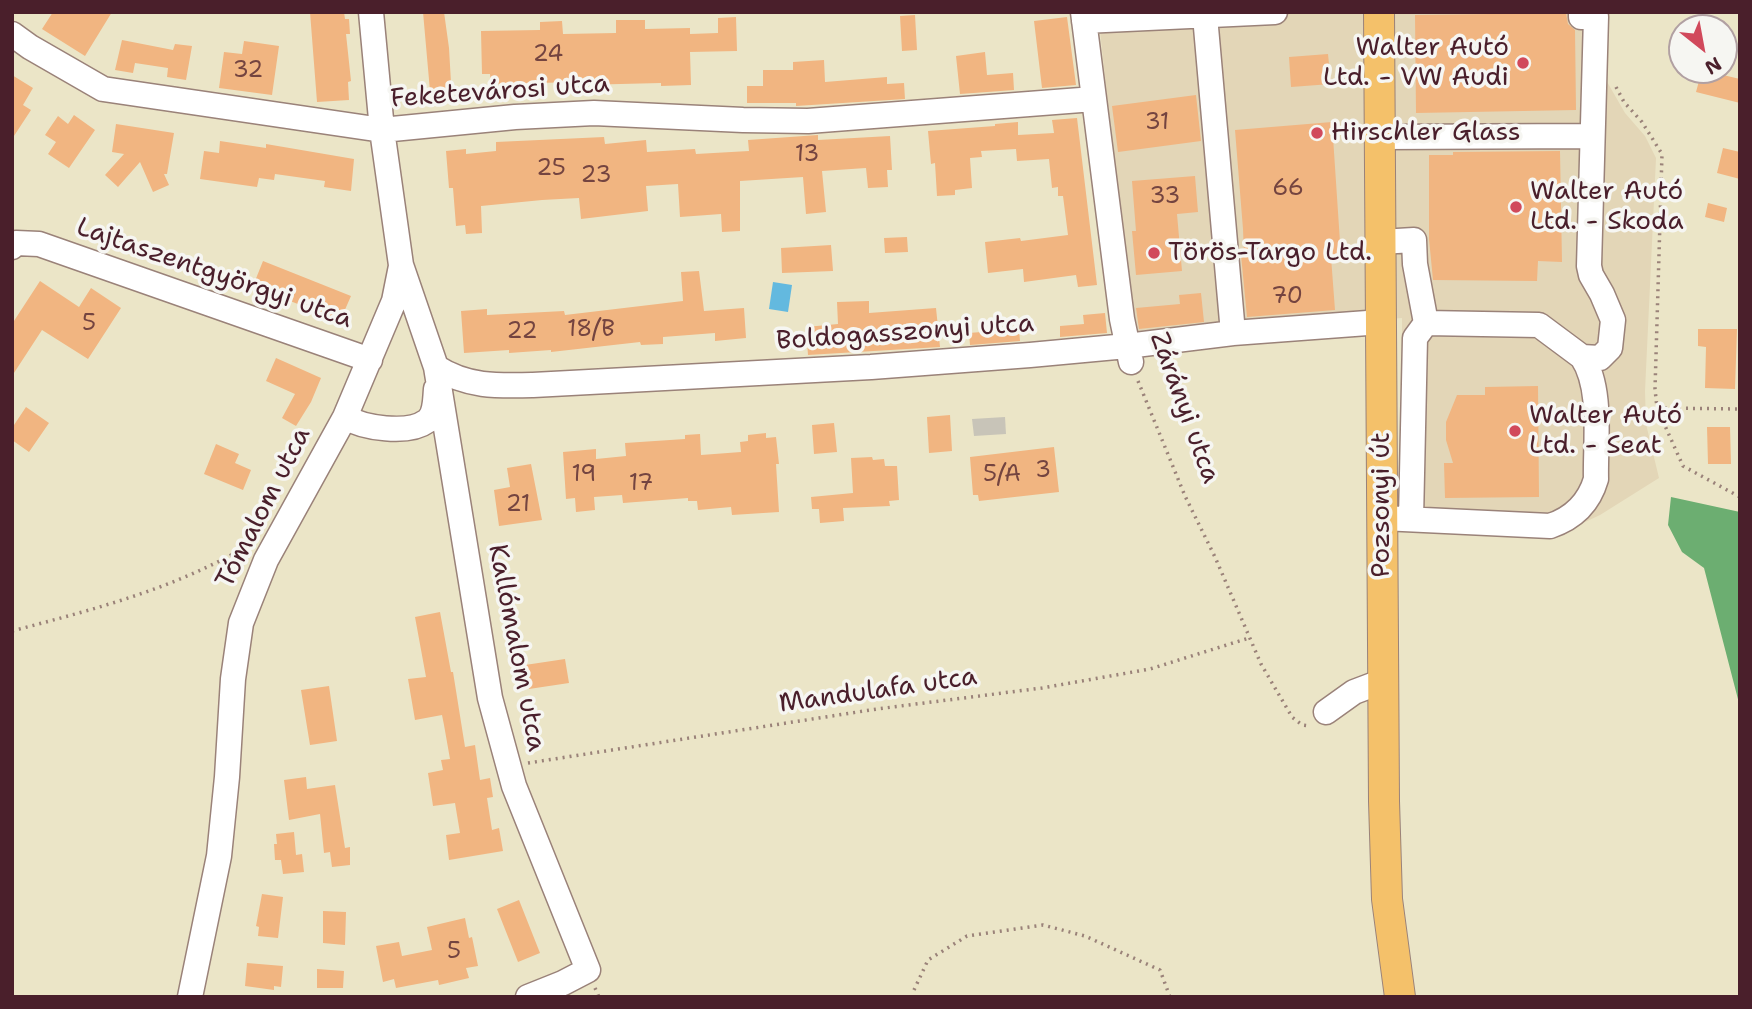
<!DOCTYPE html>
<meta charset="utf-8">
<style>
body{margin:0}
#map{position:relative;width:1752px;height:1009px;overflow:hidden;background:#ebe5c7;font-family:"Shantell Sans",sans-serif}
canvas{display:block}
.frame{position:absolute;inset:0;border:14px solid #4a1f2b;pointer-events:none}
.north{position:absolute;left:1668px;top:14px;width:70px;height:70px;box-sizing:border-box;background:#f6f6f2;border:2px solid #b1a0a2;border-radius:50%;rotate:149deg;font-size:19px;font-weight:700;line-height:28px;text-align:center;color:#4a1f2b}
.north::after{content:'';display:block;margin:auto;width:24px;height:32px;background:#d1495b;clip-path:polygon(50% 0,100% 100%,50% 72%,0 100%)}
</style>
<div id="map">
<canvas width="1752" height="1009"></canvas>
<div class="frame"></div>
<div class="north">N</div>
</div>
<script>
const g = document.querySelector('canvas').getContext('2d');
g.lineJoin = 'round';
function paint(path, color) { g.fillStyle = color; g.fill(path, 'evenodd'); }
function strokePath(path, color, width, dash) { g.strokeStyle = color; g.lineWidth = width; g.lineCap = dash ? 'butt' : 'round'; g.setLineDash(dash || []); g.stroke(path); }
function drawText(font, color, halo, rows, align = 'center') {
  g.font = font + ' "Shantell Sans",sans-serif'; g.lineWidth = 7; g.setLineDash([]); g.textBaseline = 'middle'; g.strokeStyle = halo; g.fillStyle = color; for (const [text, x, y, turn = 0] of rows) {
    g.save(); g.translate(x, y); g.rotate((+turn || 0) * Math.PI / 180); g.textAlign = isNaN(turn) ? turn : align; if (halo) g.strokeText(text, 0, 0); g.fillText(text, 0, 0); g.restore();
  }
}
paint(new Path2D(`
 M1098 12H1610L1602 73 1625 113 1645 136 1656 158 1645 391 1646 424 1659 478 1600 515 1568 530H1402V318L1133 338Z`), '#e3d6b7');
paint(new Path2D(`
 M1005 417 1006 434 974 436 972 419Z`), '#c8c4b8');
paint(new Path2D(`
 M1671 497 1740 512V707L1704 568 1682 552 1668 525Z`), '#6cae71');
paint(new Path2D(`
 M773 282 792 285 788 312 769 309Z`), '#63b9df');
paint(new Path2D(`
 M53 12H112L85 56 42 29Z
 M310 12H344L345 19H349L350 34H346L351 81 348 82 349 100 317 102Z
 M423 12H444L449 48 452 100 433 102 432 91H430Z
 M1566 13 1568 24 1575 30 1576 110 1416 113 1415 15Z
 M915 15 917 50 902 51 900 16Z
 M736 17 737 51 690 52 691 85 661 86V83L580 85V82L491 84 490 74H482L481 31 540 30V22L562 21 563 34 616 33V20H645V29L690 28V34L718 33V18Z
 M1067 17 1076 85 1042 88 1034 21Z
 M122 40 173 50 175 44 192 46 186 80 167 77 168 68 135 63 133 73 115 70Z
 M244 41 279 46 272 95 219 88 224 52 242 54Z
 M985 52 987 75 1013 73 1014 90 960 94 956 56Z
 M1328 54 1331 84 1291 87 1289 57Z
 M824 60 825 82 887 77V84L904 83 905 99 796 106V103H747V86H763V70H793V62Z
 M1702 70 1740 79V103L1696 92Z
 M12 75 33 88 23 105 31 110 12 139Z
 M1196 95 1201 141 1118 152 1112 106Z
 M74 115 95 130 69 168 48 154 56 142 45 135 58 116 68 124Z
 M1077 118 1097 285 1078 287 1076 275 1024 282 1023 269 988 273 985 242 1020 238 1021 241 1068 235 1063 196H1058V187L1052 188 1049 159 1017 161 1016 149 981 151 982 157 970 158 972 188 955 190V195L937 196 935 163 931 164 928 131 995 126V124L1018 122V135L1054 133 1052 120Z
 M1332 122 1341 257H1331L1335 310 1247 317 1241 255H1244L1243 229 1235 130Z
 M116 124 174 133 167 174H164L169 185 153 192 140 162 118 187 105 175 124 154 112 152Z
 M818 135V140L890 136 892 170H887L888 187 868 188 866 168 822 171 826 212 806 214 803 177 740 181V231L722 232 721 214 680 217 678 184 646 186 648 211 581 219 579 198 542 200 481 206 482 233 466 234 465 225 456 226 453 188H449L446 151 466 149V154L496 151V142L604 137 605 144 646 140 647 152 695 149 696 154 749 151 748 140Z
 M220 141 266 148V144L354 159 351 191 324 187 325 181 275 174 274 180 259 178 257 187 200 179 204 151 219 153Z
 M1723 148 1740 152V179L1717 173Z
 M1560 151 1562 262 1538 261 1537 281 1433 280 1429 239V155H1453V152Z
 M1195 176 1198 212 1177 214 1182 271 1136 275 1132 231H1136L1132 181Z
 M1708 203 1727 208 1724 222 1705 217Z
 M907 237 908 252 885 253 884 238Z
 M831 245 833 271 782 273 781 248Z
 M263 261 351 296 340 321 253 286Z
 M699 271 704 311 744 308 746 338 715 341V333L663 337V344L641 345 640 342 551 352V350L509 353V350L464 353 461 311 487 309V315L564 311 565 315 683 301 681 272Z
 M40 281 79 307 91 288 121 308 88 359 42 330 12 376V324Z
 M1201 293 1204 322 1139 329 1136 308 1180 304 1179 295Z
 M869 301V313L936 308 940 347 808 355 806 327 838 324 837 302Z
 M1105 313 1107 333 1060 337V326L1084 324 1083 315Z
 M1019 329 1020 341 970 345 969 333Z
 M1698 329H1737L1735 389 1705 388 1706 347 1698 346Z
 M276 358 321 378 311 402 296 426 282 418 295 394 266 381Z
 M1538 386 1539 497 1445 498 1444 463H1453L1446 440V422L1457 395H1485V387Z
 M26 407 49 423 29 452 12 440V428Z
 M950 415 952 451 929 453 927 417Z
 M834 423 837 452 814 454 812 425Z
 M1707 427H1730L1731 464H1708Z
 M766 433V438L776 437 779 464H776L779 512 732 515 731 507 698 510 697 501H688V498L623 503 622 495 594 497 595 510 576 512 575 498 566 499 563 452 596 449V459L626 456 625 443 685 439V435L700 434 701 455 741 452 740 442 748 441V435Z
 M216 444 239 454 235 463 251 470 243 490 204 474Z
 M1054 447 1059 492 979 501 978 495H973L970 457Z
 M872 457 873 460 884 459 885 466H897L899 500 889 501 890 506 843 508 844 521 820 523 819 509H812L811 497 853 493 851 458Z
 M531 464 542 520 499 526 494 490 510 487 507 468Z
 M440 612 451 672H453L465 747 475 745 480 780 490 778 493 797 487 798 492 830 499 828 503 851 449 860 446 835 460 833 455 803 433 806 428 773 443 770 441 760 450 759 444 725 442 715 415 720 408 679 426 677 415 617Z
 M565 659 569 683 529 689 525 665Z
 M329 686 337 741 310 745 301 690Z
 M306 777 307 789 335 785 345 848 350 847V865L332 867 330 852 324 853 320 814 289 820 284 780Z
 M294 832 296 855 302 854 304 872 283 874 281 860H275L274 844H277L276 834Z
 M262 894 283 897 278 938 258 936 259 927 256 926Z
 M519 900 540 953 518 962 497 909Z
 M323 911 346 912 345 945 323 943Z
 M465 918 469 938 472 937 478 966 466 968 469 978 439 985 438 980 396 988 394 979 383 982 376 946 399 942 402 956 432 950 427 927Z
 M247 963 283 966 281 987 274 986V990L245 986Z
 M317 969 344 971 343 988H317Z`), '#f1b581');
const minor = new Path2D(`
 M371 12 382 130 401 265 436 367 490 698 514 786 588 970 563 983 528 997
 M1083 12 1122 319 1131 362
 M1205 16 1233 333
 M1084 21 1275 12
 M12 34 30 47 103 89 382 130 515 117 594 113 743 120 808 121 1094 99
 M1380 137 1592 136
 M1380 242 1414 240 1415 264 1426 323 1539 325 1582 357 1600 358 1610 348 1613 320 1602 294 1591 275 1589 266 1596 17H1581V12
 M12 247 16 243 39 244 370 360
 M436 367C467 387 497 386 533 385L871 367 1030 355 1127 346 1233 333 1381 322
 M345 417C363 428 408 435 427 421 436 414 435 399 436 389
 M1382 518 1550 526C1574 518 1589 503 1596 479 1595 443 1603 388 1582 357
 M1411 519 1415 338 1426 323
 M1326 712 1354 692 1383 681
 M190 997 219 856 227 777 233 679 241 623 266 560 345 417 394 301 401 266`);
const major = new Path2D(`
 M1379 12 1384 801 1387 899 1400 997`);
strokePath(minor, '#9a8279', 27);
strokePath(major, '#9a8279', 32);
strokePath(new Path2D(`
 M1616 87 1624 102 1642 122 1662 154 1655 389 1657 408 1683 466 1740 497
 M1138 381 1185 496 1215 557 1261 664 1292 717 1302 725 1310 726
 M1658 408 1740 409
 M12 631C95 609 174 589 249 545
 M528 763 877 709 1042 688 1150 669 1249 638
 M595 988 599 997
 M914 997V990L928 960 967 936 1043 925 1085 936 1160 970 1170 997`), '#9a8279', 3.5, [2, 5]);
strokePath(minor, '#fff', 24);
strokePath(major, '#f4c16a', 30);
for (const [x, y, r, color] of [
 [1523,63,7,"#d1495b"],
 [1317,133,7,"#d1495b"],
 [1516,207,7,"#d1495b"],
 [1154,253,7,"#d1495b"],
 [1515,431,7,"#d1495b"]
]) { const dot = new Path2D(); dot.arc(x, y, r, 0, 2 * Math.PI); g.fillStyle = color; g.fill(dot); strokePath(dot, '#f6f6f2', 2.5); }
drawText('23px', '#744440', null, [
 ["24",548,55],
 ["32",248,71],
 ["31",1157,123],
 ["13",807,155],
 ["25",551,169],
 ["23",596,176],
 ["66",1288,189],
 ["33",1165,197],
 ["70",1287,297],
 ["5",89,324],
 ["18/B",591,330],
 ["22",522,332],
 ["3",1043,471],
 ["19",584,475],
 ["5/A",1002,475],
 ["17",641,484],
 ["21",518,505],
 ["5",454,952]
]);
drawText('26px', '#4a1f2b', '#f6f6f2', [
 ["Walter Autó",1509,48,"right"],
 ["Ltd. - VW Audi",1509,78,"right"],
 ["Hirschler Glass",1331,133],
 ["Walter Autó",1530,192],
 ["Ltd. - Skoda",1530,222],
 ["Törös-Targo Ltd.",1168,253],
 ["Walter Autó",1529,416],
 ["Ltd. - Seat",1529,446]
], 'left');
drawText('26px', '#4a1f2b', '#f6f6f2', [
 ["Feketevárosi utca",500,92,-4],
 ["Lajtaszentgyörgyi utca",214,274,19],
 ["Boldogasszonyi utca",905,333,-4],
 ["Zárányi utca",1184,408,70],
 ["Pozsonyi út",1382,505,-90],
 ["Tómalom utca",264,508,-63],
 ["Kallómalom utca",516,648,79],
 ["Mandulafa utca",878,691,-8]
]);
</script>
